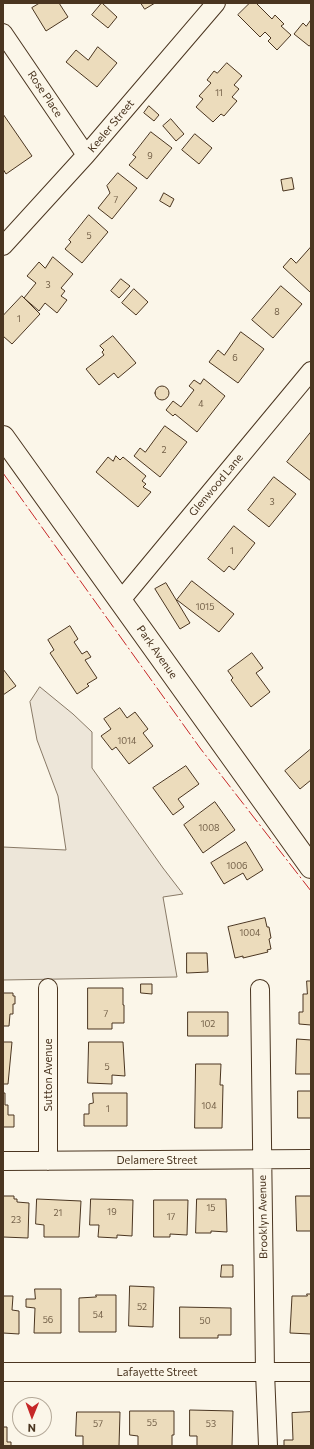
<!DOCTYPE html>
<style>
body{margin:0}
#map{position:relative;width:314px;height:1449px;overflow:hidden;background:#fbf6e9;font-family:Commissioner,sans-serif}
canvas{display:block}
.frame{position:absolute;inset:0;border:4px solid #4a3520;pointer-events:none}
.north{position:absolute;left:12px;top:1397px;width:40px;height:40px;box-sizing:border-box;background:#fbf6e9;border:1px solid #b4a999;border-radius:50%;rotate:181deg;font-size:11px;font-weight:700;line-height:16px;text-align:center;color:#4a3520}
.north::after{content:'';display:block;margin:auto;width:14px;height:18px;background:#c62828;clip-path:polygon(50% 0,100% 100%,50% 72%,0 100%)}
</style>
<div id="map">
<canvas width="314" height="1449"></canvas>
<div class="frame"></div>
<div class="north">N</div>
</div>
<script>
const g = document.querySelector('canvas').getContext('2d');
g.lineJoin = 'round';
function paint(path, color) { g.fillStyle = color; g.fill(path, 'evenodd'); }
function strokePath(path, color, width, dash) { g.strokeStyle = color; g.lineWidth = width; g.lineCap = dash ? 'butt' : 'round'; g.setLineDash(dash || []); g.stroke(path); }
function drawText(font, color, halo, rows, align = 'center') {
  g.font = font + ' Commissioner,sans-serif'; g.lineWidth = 3; g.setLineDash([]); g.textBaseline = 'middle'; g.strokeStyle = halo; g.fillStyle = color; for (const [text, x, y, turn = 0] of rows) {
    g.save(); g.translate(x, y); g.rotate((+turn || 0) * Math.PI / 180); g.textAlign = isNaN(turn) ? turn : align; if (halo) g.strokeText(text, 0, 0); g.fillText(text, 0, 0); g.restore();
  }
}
const green = new Path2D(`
 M40 687 73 714 92 732V768L163 868 183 894 163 897 177 977 3 980V847L66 850 58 796 37 740 30 702Z`);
paint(green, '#ede6d9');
strokePath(green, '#887966', 1);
const building = new Path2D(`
 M40 3H59L68 17 46 31 32 8Z
 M102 3 117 17 108 28 92 15Z
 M141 3H155L145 9Z
 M250 3H256L272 19 275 15 284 24 281 26 291 35 277 50 268 41 271 38 265 32 260 37 238 15Z
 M311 20V45L309 46 294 34 303 23 306 26Z
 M98 47 117 63 97 87 66 62 76 50 88 60Z
 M227 63 242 76 234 85 239 89 232 97 237 101 224 116 221 114 213 122 196 107 203 99 199 96 211 83 207 80 214 71 217 73Z
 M149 106 159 115 154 121 144 113Z
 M3 114 32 156 6 174 3 169Z
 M171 119 184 134 176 141 163 126Z
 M151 132 172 148 147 179 129 165 136 157 133 155Z
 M195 134 212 148 199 164 182 150Z
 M118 173 137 188 112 219 98 208 110 193 107 186Z
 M292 178 294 189 283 191 281 180Z
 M164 193 174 199 170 207 160 201Z
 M89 215 108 232 82 263 65 249 71 242 69 240Z
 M311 247V291L310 292 283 267 291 258 296 263Z
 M53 257 73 274 61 288 65 291 61 296 67 300 57 313 45 303 39 311 24 298 36 283 27 276 39 262 45 268Z
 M121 279 130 286 119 298 111 291Z
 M281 286 302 304 273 338 252 320Z
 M134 289 148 302 136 315 122 303Z
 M22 296 40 314 12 344 3 336V316Z
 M241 332 264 349 238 383 209 362 218 350 224 355Z
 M113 336 136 363 118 378 114 373 99 385 86 369 104 355 102 352 104 350 100 346Z
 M204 379 225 396 197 432 175 414 173 416 166 410 173 401 181 407 194 390 189 386 194 380 200 384Z
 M155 393a7 7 0 1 1 14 0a7 7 0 1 1-14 0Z
 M165 426 187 442 160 477 134 456 140 448 145 452Z
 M311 432V481L287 462Z
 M116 456 120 460 123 457 146 476 142 481 146 484 143 487 151 492 138 507 96 472 108 457 113 461Z
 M274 477 296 494 269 527 248 510Z
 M234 526 255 543 234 570 229 566 224 572 208 559Z
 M192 581 234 614 219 632 177 600Z
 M166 583 190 623 180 629 155 589Z
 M70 626 78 639 74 642 82 654 87 651 91 657 85 660 97 678 87 684 89 686 77 694 50 653 54 650 48 640Z
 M252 653 263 668 256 673 270 692 251 707 231 680 233 678 228 671Z
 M3 669 16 686 3 695Z
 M120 708 127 718 135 712 148 729 143 733 153 746 129 764 116 747 112 750 101 736 111 729 104 719Z
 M310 750 311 751V780L300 789 285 771Z
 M186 766 199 784 178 799 184 807 173 815 153 788Z
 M215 802 235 830 203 853 184 825Z
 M246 842 263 870 247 880 243 873 224 884 211 863Z
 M265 918 267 927H269L271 938 269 939 271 949 267 950 268 952 243 958V956L235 958 228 927Z
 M187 953H207L208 972 187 973Z
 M307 981H311V1025L299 1024V1012H303V994H307Z
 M141 984H152V994L141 993Z
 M88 988H123V1005H124V1023H112V1029H88Z
 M3 993H13V996H15V1004H13V1014H10L9 1026H3Z
 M188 1012H228V1036H188Z
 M297 1039 311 1040V1074H296Z
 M3 1042H12L8 1084H3Z
 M89 1042H123L125 1076 112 1075V1084L88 1083Z
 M196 1064H221L220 1085H223L222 1128H195Z
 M298 1091H311V1118H298Z
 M3 1093H5V1105H8V1115H14V1127H3Z
 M93 1093H127V1126H84V1114H89V1104L93 1103Z
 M3 1196H14V1199H17V1202L29 1203 28 1238 3 1237Z
 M296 1196H311V1231H297Z
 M37 1199 81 1201 79 1237H44V1225L36 1224Z
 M91 1199 133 1200 132 1236 117 1235V1238L98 1237 99 1225H90Z
 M197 1199H226L227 1232 211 1231V1233H196Z
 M154 1200H188L187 1235 170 1234V1237H154Z
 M222 1265H233V1277H221Z
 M130 1286 154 1287 153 1327 129 1326Z
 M35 1289H61V1333H34L35 1308 26 1307V1299H35Z
 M307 1294H311V1334L290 1333 292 1296H307Z
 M96 1295H116V1332H79V1298L96 1297Z
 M3 1296H13L12 1310 19 1311V1334L3 1333Z
 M180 1307 231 1308V1335H218V1338H180Z
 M190 1410 233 1411 232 1446H197V1436H190Z
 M130 1411H174V1435H172V1446H138V1436L130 1435Z
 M77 1412H120L119 1446H83V1436H76Z
 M311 1412V1446H284V1440H293L292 1413Z
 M3 1427H7V1442H11V1446H3Z`);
paint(building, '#ecdcbc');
strokePath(building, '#4a3520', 1);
const street = new Path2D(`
 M3 33 86 155
 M3 246 86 155 216 3
 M121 600 311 371
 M260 989 265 1372 268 1446
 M3 1161 311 1159
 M48 1161V988
 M3 1372H311`);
const secondary = new Path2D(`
 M3 437 311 867`);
strokePath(street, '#4a3520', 20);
strokePath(secondary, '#4a3520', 24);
strokePath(street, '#fbf6e9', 18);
strokePath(secondary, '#fbf6e9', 22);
strokePath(new Path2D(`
 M3 473 200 748 311 891`), '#c62828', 1, [14, 3, 2, 3]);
drawText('9px', '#725f47', null, [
 ["11",219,93],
 ["9",150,156],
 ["7",116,200],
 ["5",89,236],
 ["3",48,285],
 ["8",277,312],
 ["1",19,319],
 ["6",235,358],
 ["4",201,404],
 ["2",164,450],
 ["3",272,502],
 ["1",232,551],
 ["1015",205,607],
 ["1014",127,741],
 ["1008",209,828],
 ["1006",237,866],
 ["1004",250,933],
 ["7",106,1014],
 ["102",208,1024],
 ["5",107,1067],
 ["104",209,1106],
 ["1",108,1109],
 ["15",211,1208],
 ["19",112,1212],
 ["21",58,1213],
 ["17",171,1217],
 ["23",16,1220],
 ["52",142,1307],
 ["54",98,1315],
 ["56",48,1320],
 ["50",205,1321],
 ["55",152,1423],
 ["57",98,1424],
 ["53",211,1424]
]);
drawText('11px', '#4a3520', '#fbf6e9', [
 ["Rose Place",45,94,56],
 ["Keeler Street",111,126,-50],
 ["Glenwood Lane",216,485,-50],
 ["Park Avenue",157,652,55],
 ["Sutton Avenue",48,1075,-90],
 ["Delamere Street",157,1160],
 ["Brooklyn Avenue",263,1217,-91],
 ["Lafayette Street",157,1372]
]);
</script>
